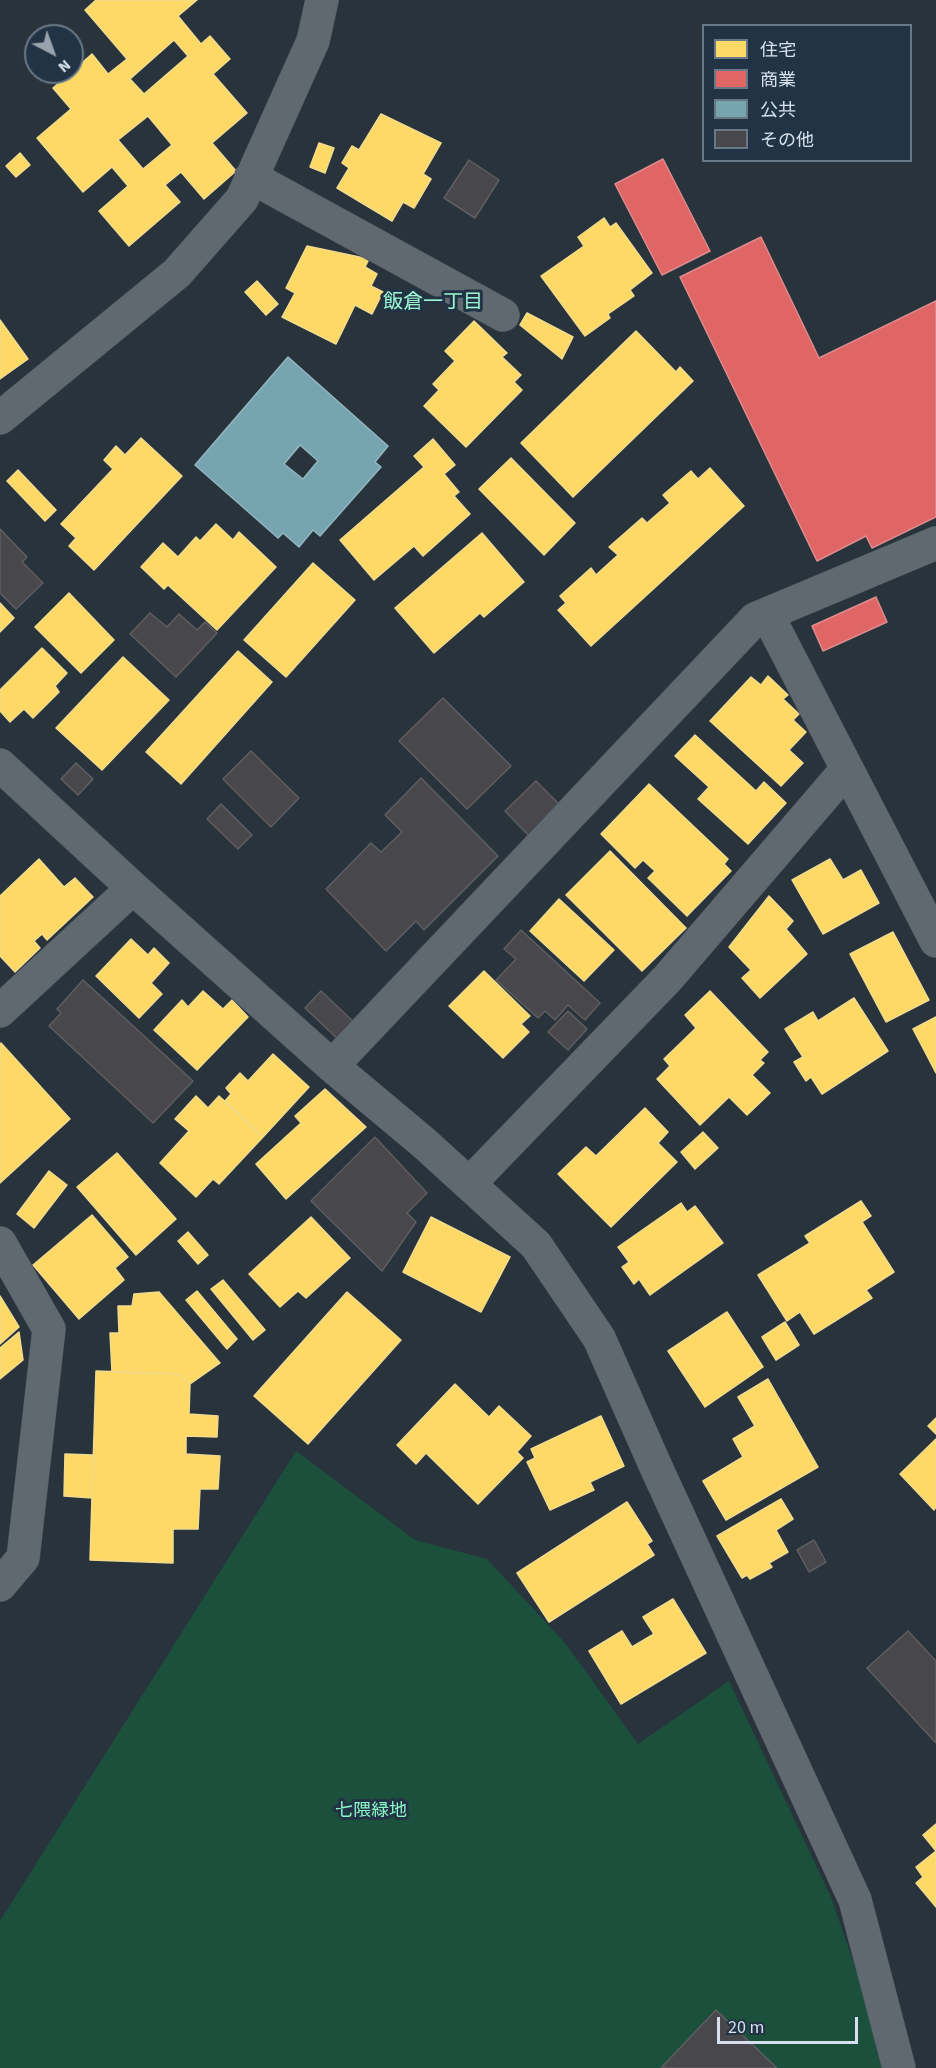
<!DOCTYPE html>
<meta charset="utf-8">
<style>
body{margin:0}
#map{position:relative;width:936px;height:2068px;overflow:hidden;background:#29333c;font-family:"Source Sans 3","Noto Sans JP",sans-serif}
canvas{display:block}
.legend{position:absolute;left:702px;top:24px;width:210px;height:138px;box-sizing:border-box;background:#213344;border:2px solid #697887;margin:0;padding:8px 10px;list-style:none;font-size:18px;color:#d5e0ec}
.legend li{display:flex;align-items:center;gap:12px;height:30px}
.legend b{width:30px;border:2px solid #697887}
.north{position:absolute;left:24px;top:24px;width:60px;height:60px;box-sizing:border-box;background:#213344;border:2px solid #697887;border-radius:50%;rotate:139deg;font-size:16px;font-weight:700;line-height:24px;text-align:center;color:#d5e0ec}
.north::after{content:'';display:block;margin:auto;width:21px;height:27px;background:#99a3ae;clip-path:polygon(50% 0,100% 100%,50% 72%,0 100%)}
.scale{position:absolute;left:717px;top:2017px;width:141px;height:27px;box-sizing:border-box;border:3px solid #d5e0ec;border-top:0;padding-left:8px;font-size:18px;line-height:21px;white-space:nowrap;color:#d5e0ec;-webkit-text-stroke:4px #213344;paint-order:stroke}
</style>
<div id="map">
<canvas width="936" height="2068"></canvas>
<ul class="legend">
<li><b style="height:16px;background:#ffd966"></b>住宅</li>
<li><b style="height:16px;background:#e06666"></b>商業</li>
<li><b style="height:16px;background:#76a5af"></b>公共</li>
<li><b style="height:16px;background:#48474b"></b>その他</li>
</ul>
<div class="north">N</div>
<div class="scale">20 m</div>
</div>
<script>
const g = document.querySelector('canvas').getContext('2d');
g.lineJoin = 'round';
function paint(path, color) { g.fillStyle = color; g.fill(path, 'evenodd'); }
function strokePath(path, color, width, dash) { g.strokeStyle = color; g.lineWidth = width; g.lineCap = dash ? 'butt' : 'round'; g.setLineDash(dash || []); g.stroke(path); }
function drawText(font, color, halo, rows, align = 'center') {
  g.font = font + ' "Source Sans 3","Noto Sans JP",sans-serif'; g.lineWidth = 6; g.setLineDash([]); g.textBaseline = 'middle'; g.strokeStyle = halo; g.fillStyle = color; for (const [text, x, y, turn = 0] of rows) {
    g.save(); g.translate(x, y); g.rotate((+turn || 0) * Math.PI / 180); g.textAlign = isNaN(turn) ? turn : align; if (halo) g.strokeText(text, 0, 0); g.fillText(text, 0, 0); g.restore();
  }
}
paint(new Path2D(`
 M296 1451 415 1540 487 1559 565 1643 638 1744 729 1681 831 1897 890 2068H0V1921Z`), '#1b503c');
const homes = new Path2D(`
 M96 0H197L178 16 201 44 210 36 230 59 213 74 247 113 212 143 236 171 204 199 181 172 165 185 180 202 129 246 99 211 128 186 112 167 83 192 37 138 71 109 53 88 92 54 108 74 127 59 85 10ZM174 40 188 56 144 94 130 79ZM148 116 172 145 143 169 118 140Z
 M381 114 441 143 423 174 431 179 414 208 403 202 392 221 337 188 349 168 342 163 352 146 359 150Z
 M319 143 334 148 325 173 310 167Z
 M20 153 30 165 16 177 6 166Z
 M604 218 610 227 616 223 652 273 630 290 634 296 608 314 610 318 585 336 541 276 584 246 578 237Z
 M307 246 369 259 365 267 377 274 371 286 383 292 372 314 355 305 336 344 282 317 295 293 286 288Z
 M257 281 278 304 266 315 245 292Z
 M527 313 573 337 562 359 520 325Z
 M0 320 28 359 0 379Z
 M474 321 507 353 502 357 521 375 514 382 522 390 466 447 424 406 439 390 433 384 455 361 445 351Z
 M636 331 676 372 680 367 693 381 573 497 521 443Z
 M141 438 182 476 94 570 69 546 76 538 61 524 113 469 104 460 116 446 125 455Z
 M433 439 455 465 444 474 459 492 454 496 470 514 423 556 414 546 374 580 340 540 424 467 414 456Z
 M511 458 575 523 544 555 479 489Z
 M710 468 744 506 591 646 558 610 566 603 560 596 591 568 596 575 618 555 609 547 642 518 647 523 670 503 663 495 691 471 698 479Z
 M18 470 56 510 45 521 7 481Z
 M216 524 233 540 239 532 276 567 217 630 168 585 164 589 141 567 163 543 178 557 196 537 200 541Z
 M482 533 524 582 484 617 480 613 434 653 395 608Z
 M313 563 355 600 286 677 244 640Z
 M69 593 114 640 81 673 35 627Z
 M0 603 14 618 0 632Z
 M42 648 67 673 55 686 59 692 33 718 24 709 10 722 0 711V690Z
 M238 651 272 682 181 784 146 752Z
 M123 657 169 700 102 770 56 728Z
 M768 676 788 695 783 699 799 714 793 720 806 732 789 750 803 763 781 786 710 721 751 677 761 685Z
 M695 735 756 791 764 782 786 803 748 844 698 799 709 787 675 756Z
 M649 784 728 859 724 864 731 871 687 916 648 878 655 871 643 860 635 868 601 834Z
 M610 851 686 928 642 971 566 895Z
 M39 859 64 887 75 878 93 897 47 940 42 934 34 941 40 948 15 972 0 956V896Z
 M830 859 843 880 861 870 879 903 823 934 792 880Z
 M769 896 793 921 786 929 807 954 760 998 742 978 751 970 729 947Z
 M559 899 614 950 584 981 530 931Z
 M893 932 929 1000 886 1022 850 954Z
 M131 939 148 955 154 948 169 963 151 983 162 994 139 1018 96 976Z
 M484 971 530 1016 521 1024 529 1032 503 1058 449 1006Z
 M203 991 223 1009 232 1000 248 1017 197 1070 154 1030 182 1000 188 1007Z
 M710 991 768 1052 760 1060 764 1063 752 1075 770 1093 747 1115 729 1097 700 1125 657 1079 670 1066 664 1059 696 1028 685 1015Z
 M854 998 888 1051 822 1094 811 1077 806 1081 794 1062 803 1057 785 1029 813 1012 818 1021Z
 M936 1017V1073L913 1029Z
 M1 1043 70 1119 0 1183V1044Z
 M273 1054 309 1087 263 1137 225 1101 231 1094 226 1088 240 1073 248 1081Z
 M325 1089 366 1127 286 1199 256 1164 301 1123 295 1116Z
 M196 1096 208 1108 219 1096 263 1137 219 1184 213 1179 196 1197 160 1163 189 1131 175 1119Z
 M645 1108 668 1132 658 1143 677 1162 611 1227 558 1174 586 1147 596 1156Z
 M703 1132 718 1148 695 1169 681 1152Z
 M117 1153 176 1219 136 1255 77 1187Z
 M49 1171 67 1185 34 1228 17 1214Z
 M861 1201 871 1216 862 1222 894 1272 866 1290 872 1298 814 1334 800 1312 787 1321 758 1275 810 1243 805 1236Z
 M681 1203 687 1212 695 1206 723 1243 650 1295 639 1279 634 1284 622 1267 629 1262 618 1247Z
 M92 1215 128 1257 115 1268 124 1280 79 1319 33 1265Z
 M311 1217 350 1258 306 1298 298 1291 280 1307 249 1274Z
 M431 1217 510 1257 481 1312 403 1272Z
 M188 1232 208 1255 198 1264 178 1241Z
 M223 1280 265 1330 253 1340 211 1289Z
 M197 1291 237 1339 227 1349 186 1300Z
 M159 1292 220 1363 190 1384 178 1374 112 1372 110 1333H119L118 1306H132L134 1294Z
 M347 1292 401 1340 308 1444 254 1396Z
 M0 1296 19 1327 0 1344Z
 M727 1312 763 1367 705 1407 668 1351Z
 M785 1322 799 1345 776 1360 762 1337Z
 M19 1332 23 1360 0 1379V1348Z
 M96 1371 178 1374 190 1384 189 1414 218 1416 217 1437 186 1436V1454L220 1456 218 1489H200L198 1529H173V1563L90 1560Z
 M768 1379 818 1467 726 1520 703 1481 743 1457 733 1439 755 1426 738 1397Z
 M455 1384 489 1417 499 1406 531 1436 517 1452 523 1458 478 1504 426 1453 416 1464 397 1445Z
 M601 1416 624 1466 590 1482 594 1490 550 1510 527 1462 535 1458 531 1449Z
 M936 1418V1434L928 1426Z
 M936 1439V1507L934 1510 900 1474Z
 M65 1454 93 1455 92 1498 64 1496Z
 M781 1499 793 1519 776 1530 788 1552 769 1563 772 1567 750 1579 747 1575 742 1578 717 1536Z
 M627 1502 652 1541 647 1544 654 1555 549 1622 517 1573Z
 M673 1599 706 1653 621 1704 589 1651 622 1631 632 1647 654 1634 643 1617Z
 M936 1824V1907L916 1883 923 1877 916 1867 936 1851 923 1835Z`);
paint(homes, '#ffd966');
strokePath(homes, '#f2db8e', 1.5);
const shops = new Path2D(`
 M663 159 710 251 662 275 615 184Z
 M761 237 819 358 936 301V517L872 548 866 536 817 561 680 277Z
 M876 597 887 622 823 651 812 626Z`);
paint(shops, '#e06666');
strokePath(shops, '#dd8b8e', 1.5);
const public = new Path2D(`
 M288 357 388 446 375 462 381 467 320 536 313 530 299 547 283 533 278 538 195 465ZM300 445 318 461 303 479 284 464Z`);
paint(public, '#76a5af');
strokePath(public, '#92b7c1', 1.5);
const building = new Path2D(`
 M469 160 499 180 475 218 444 198Z
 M0 529 27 557 22 562 43 583 16 609 0 593Z
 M150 613 167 627 179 614 197 630 205 622 217 633 176 677 130 634Z
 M443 698 511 766 467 809 399 741Z
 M251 751 299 798 271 827 223 779Z
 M76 763 93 779 78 795 61 779Z
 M421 778 498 856 424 930 416 921 386 951 326 889 371 843 381 852 402 832 385 815Z
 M536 781 562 807 531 838 505 811Z
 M221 804 252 835 238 849 207 819Z
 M521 930 600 1003 585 1020 568 1005 555 1020 545 1011 538 1018 496 980 516 959 504 949Z
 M83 980 193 1081 153 1123 49 1026 61 1013 57 1009Z
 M321 991 356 1024 340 1041 305 1008Z
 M568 1011 587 1029 568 1050 548 1032Z
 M375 1137 427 1193 407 1213 416 1222 382 1271 311 1201Z
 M814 1540 826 1562 809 1572 797 1550Z
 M908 1631 936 1661V1743L867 1668Z
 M716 2010 777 2068H661Z`);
paint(building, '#48474b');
strokePath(building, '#5f5e61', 1.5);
const street = new Path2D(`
 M251 177 503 315
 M0 418 177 273 242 199 313 41 322 0
 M767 614 936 941
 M0 765 133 888 332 1066 424 1143 536 1245 599 1338 656 1467 855 1900 899 2068
 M0 1011 133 888
 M332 1066 755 619 936 543
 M469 1184 667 979 847 769
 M0 1243 49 1329 23 1558 0 1585`);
strokePath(street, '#454e56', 34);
strokePath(street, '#606970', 33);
drawText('18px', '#89f6c3', '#213344', [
 ["七隈緑地",371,1812]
]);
drawText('20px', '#9bf5d2', '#213344', [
 ["飯倉一丁目",433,304]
]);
</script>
